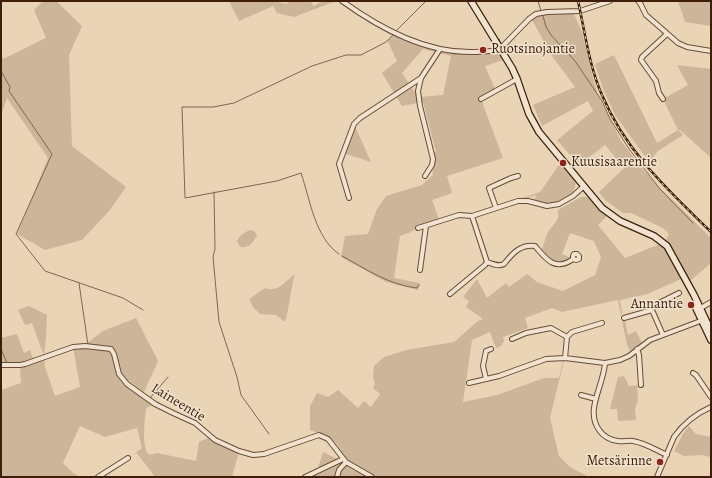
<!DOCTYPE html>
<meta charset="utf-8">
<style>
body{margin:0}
#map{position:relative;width:712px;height:478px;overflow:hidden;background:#e9d4b6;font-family:Alegreya,serif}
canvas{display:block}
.frame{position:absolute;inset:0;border:2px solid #3e1e08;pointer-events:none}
</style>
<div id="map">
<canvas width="712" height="478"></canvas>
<div class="frame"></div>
</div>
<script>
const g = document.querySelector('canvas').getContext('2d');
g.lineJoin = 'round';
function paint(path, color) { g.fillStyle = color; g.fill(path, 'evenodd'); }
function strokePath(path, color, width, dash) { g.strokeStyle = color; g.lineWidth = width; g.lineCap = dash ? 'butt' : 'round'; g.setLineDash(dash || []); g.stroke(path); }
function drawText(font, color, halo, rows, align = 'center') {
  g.font = font + ' Alegreya,serif'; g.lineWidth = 3; g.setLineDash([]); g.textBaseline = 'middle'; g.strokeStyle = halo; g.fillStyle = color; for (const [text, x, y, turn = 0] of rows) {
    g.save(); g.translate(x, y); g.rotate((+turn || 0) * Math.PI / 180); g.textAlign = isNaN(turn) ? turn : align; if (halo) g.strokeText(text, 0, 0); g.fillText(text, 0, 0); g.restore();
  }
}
paint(new Path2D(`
 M43 1H56L82 26 69 55 72 146 126 187 109 211 82 240 45 250 17 234 48 158 7 98 1 115V55L3 59 46 38 34 10Z
 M229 1H273L287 4 288 1H310L314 6 322 1H336L294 17 277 13 273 6 239 21Z
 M678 1H711V26L685 22Z
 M547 12 574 14 582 32 593 78 598 95 621 141 641 167 660 188 711 238V263L690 281 680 261 666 239 669 234 663 228 631 213H623L605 200 599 192 624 168 605 145 579 165 557 140 593 111 588 101 542 126 533 105 575 87 552 56 532 20 529 19 536 14Z
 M397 34 418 45 451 54 497 53 500 54 503 60 485 66 496 91 481 99 503 158 447 176 452 193 432 200 439 219 418 227 411 232 400 236 394 278 419 283 420 284 418 290 386 282 341 257 345 236 368 234 377 209 386 196 422 185 433 175 429 151 436 152 423 102 402 106 382 73 397 61 387 40ZM423 49 451 56 443 95 418 97 402 73Z
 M614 55 657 143 678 130 663 99 688 85 677 65 711 69 710 157 680 130H678L683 135 658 151 649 162 615 115 603 89 595 64Z
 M354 124 371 162 343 153Z
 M561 162 576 181C574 204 552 205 534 202L536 195 529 197 527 200 519 199 540 192Z
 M581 197H586L589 198 607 216 598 225 625 258 660 244 668 253 681 279 647 294 620 300 622 314 621 315 618 300 562 312 552 308 525 318 528 328 503 337 504 341 501 346 496 348 490 332 472 340 463 402 497 395 544 378H559L563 361H564L550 418 559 456 570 467 589 477H307L319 472 318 468 323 452 347 464C338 440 332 438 310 430V406L317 393 328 397 338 390 358 408 364 401 371 407 380 394 373 388 375 384 373 377 374 366 384 357 406 350 454 342 478 321 483 319 466 307 469 301 463 297 477 279 487 298 506 283 509 287 527 274 537 282 563 291 595 275 601 257 594 241 570 233 562 254 571 258C560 266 549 263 541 251 544 245 545 238 548 232 553 224 560 221 558 210Z
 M251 230 255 232 257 236C252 243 250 248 240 247L237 241C240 235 244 232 251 230Z
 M295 274C290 290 290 306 285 322L276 315 260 314 253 307 249 299 265 288C277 293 286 281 295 274Z
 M29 306 47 315 46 337 44 356 32 323 25 325 18 310Z
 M136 318 158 361 144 392 121 375 127 384 155 404 146 408C145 420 141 447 149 455L157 453 196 461 199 442 211 437 239 451 232 477H154L153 474 136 452 142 448 137 428 105 437 80 426 63 463 73 473 80 477H1V390L21 383 20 366 1 365V338L17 334 24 353 30 350 34 361 44 357 45 367 55 396 80 387 73 347 88 346 87 343 103 331Z
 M622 321H625L628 335 636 331 642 343 631 352 627 345Z
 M624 376 629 386 641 385 637 388 638 401 635 408 636 420 618 421 617 409H610L618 377Z
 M689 426 696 434 711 437V457L700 455 684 456 674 451 683 434Z`), '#ccb598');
strokePath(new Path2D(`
 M538 1 541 11
 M543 16 546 27 551 35 575 61 602 101 610 119 629 149 660 189 693 223
 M397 30 426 1
 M499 39 501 44
 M1 71 10 87 9 91 52 154 16 234 45 271 123 298 143 310
 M214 192 215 249 213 257 219 322 237 377 241 395 269 434
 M339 254C315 238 310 199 301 173L277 181 185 198 182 107H213L234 103 312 66 346 55H361L386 42 393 35
 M342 256C366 269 389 285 417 288L419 285
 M79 283 88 345
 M1 349 7 363
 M150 398 168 377`), '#82664d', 1);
const street = new Path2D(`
 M342 1C381 29 427 54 476 52 484 51 492 52 500 49L529 19 536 14 547 12 580 11 610 1
 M638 1 640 3 646 15 678 43 687 47 711 51
 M421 78 418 91 420 106 433 159 432 165 425 176
 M481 99 517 79
 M663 99 659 93 656 81 641 60 642 57 667 34
 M349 198 339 164 354 124 360 118 421 78 440 49
 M496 208 489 188 511 178 518 176
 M418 228 459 215 472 216 518 201H528L547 206 559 204 573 196 584 186
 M574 254H577L579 256V259L576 260 573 259V256Z
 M487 262C493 264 498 267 504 264 512 254 520 244 535 246 546 259 555 272 573 259
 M420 270 426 226
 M450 294 485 265 487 262 472 216
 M699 309 711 302
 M652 310 653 306 679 293
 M624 318 652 310 663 335
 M567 337 572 332 602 323
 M512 339 526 333 551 328 567 337 565 358
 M637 349 639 355 641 385
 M605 363C604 378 596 393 594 408 592 424 601 439 618 441 623 442 628 440 633 441 645 443 656 450 667 455
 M1 365H20L25 364 73 347 85 346 111 349 114 354 119 374 127 384 155 404 173 413 195 423 215 440 239 451 253 455 264 454 319 435 328 439 346 462 372 477
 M693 373 696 375 711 397
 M486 379 483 366 486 351 491 349
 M469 383 499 376 546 359 565 358 605 363 620 360 629 356 650 340 703 320
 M581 395 596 399
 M98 477 128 458
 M305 477 343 459
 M337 477 339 470 346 462
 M657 477 674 437C684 423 695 414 711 407`);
const secondary = new Path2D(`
 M471 1 512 68 517 79 529 114 539 132 602 208 620 221 654 236 667 246 694 295 711 331
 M694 304 711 340`);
strokePath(street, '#694c34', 6);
strokePath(secondary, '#3e1e08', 8);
strokePath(street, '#f1e3d0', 4);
strokePath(secondary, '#f1e3d0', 5.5);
const rail = new Path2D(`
 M578 1C585 32 589 66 602 95 626 152 668 190 711 232`);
strokePath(rail, '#3e1e08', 2.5);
strokePath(rail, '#f1e3d0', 1, [3]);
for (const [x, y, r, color] of [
 [483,50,4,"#8f2418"],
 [563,163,4,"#8f2418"],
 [691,305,4,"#8f2418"],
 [660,462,4,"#8f2418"]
]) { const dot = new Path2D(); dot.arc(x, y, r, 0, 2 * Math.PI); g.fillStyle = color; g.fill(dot); strokePath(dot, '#f1e3d0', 1.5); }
drawText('14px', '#3e1e08', '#f1e3d0', [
 ["Ruotsinojantie",491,50],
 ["Kuusisaarentie",571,163],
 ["Annantie",683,305,"right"],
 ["Metsärinne",652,462,"right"]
], 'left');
drawText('14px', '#3e1e08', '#f1e3d0', [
 ["Laineentie",178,403,31]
]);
</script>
